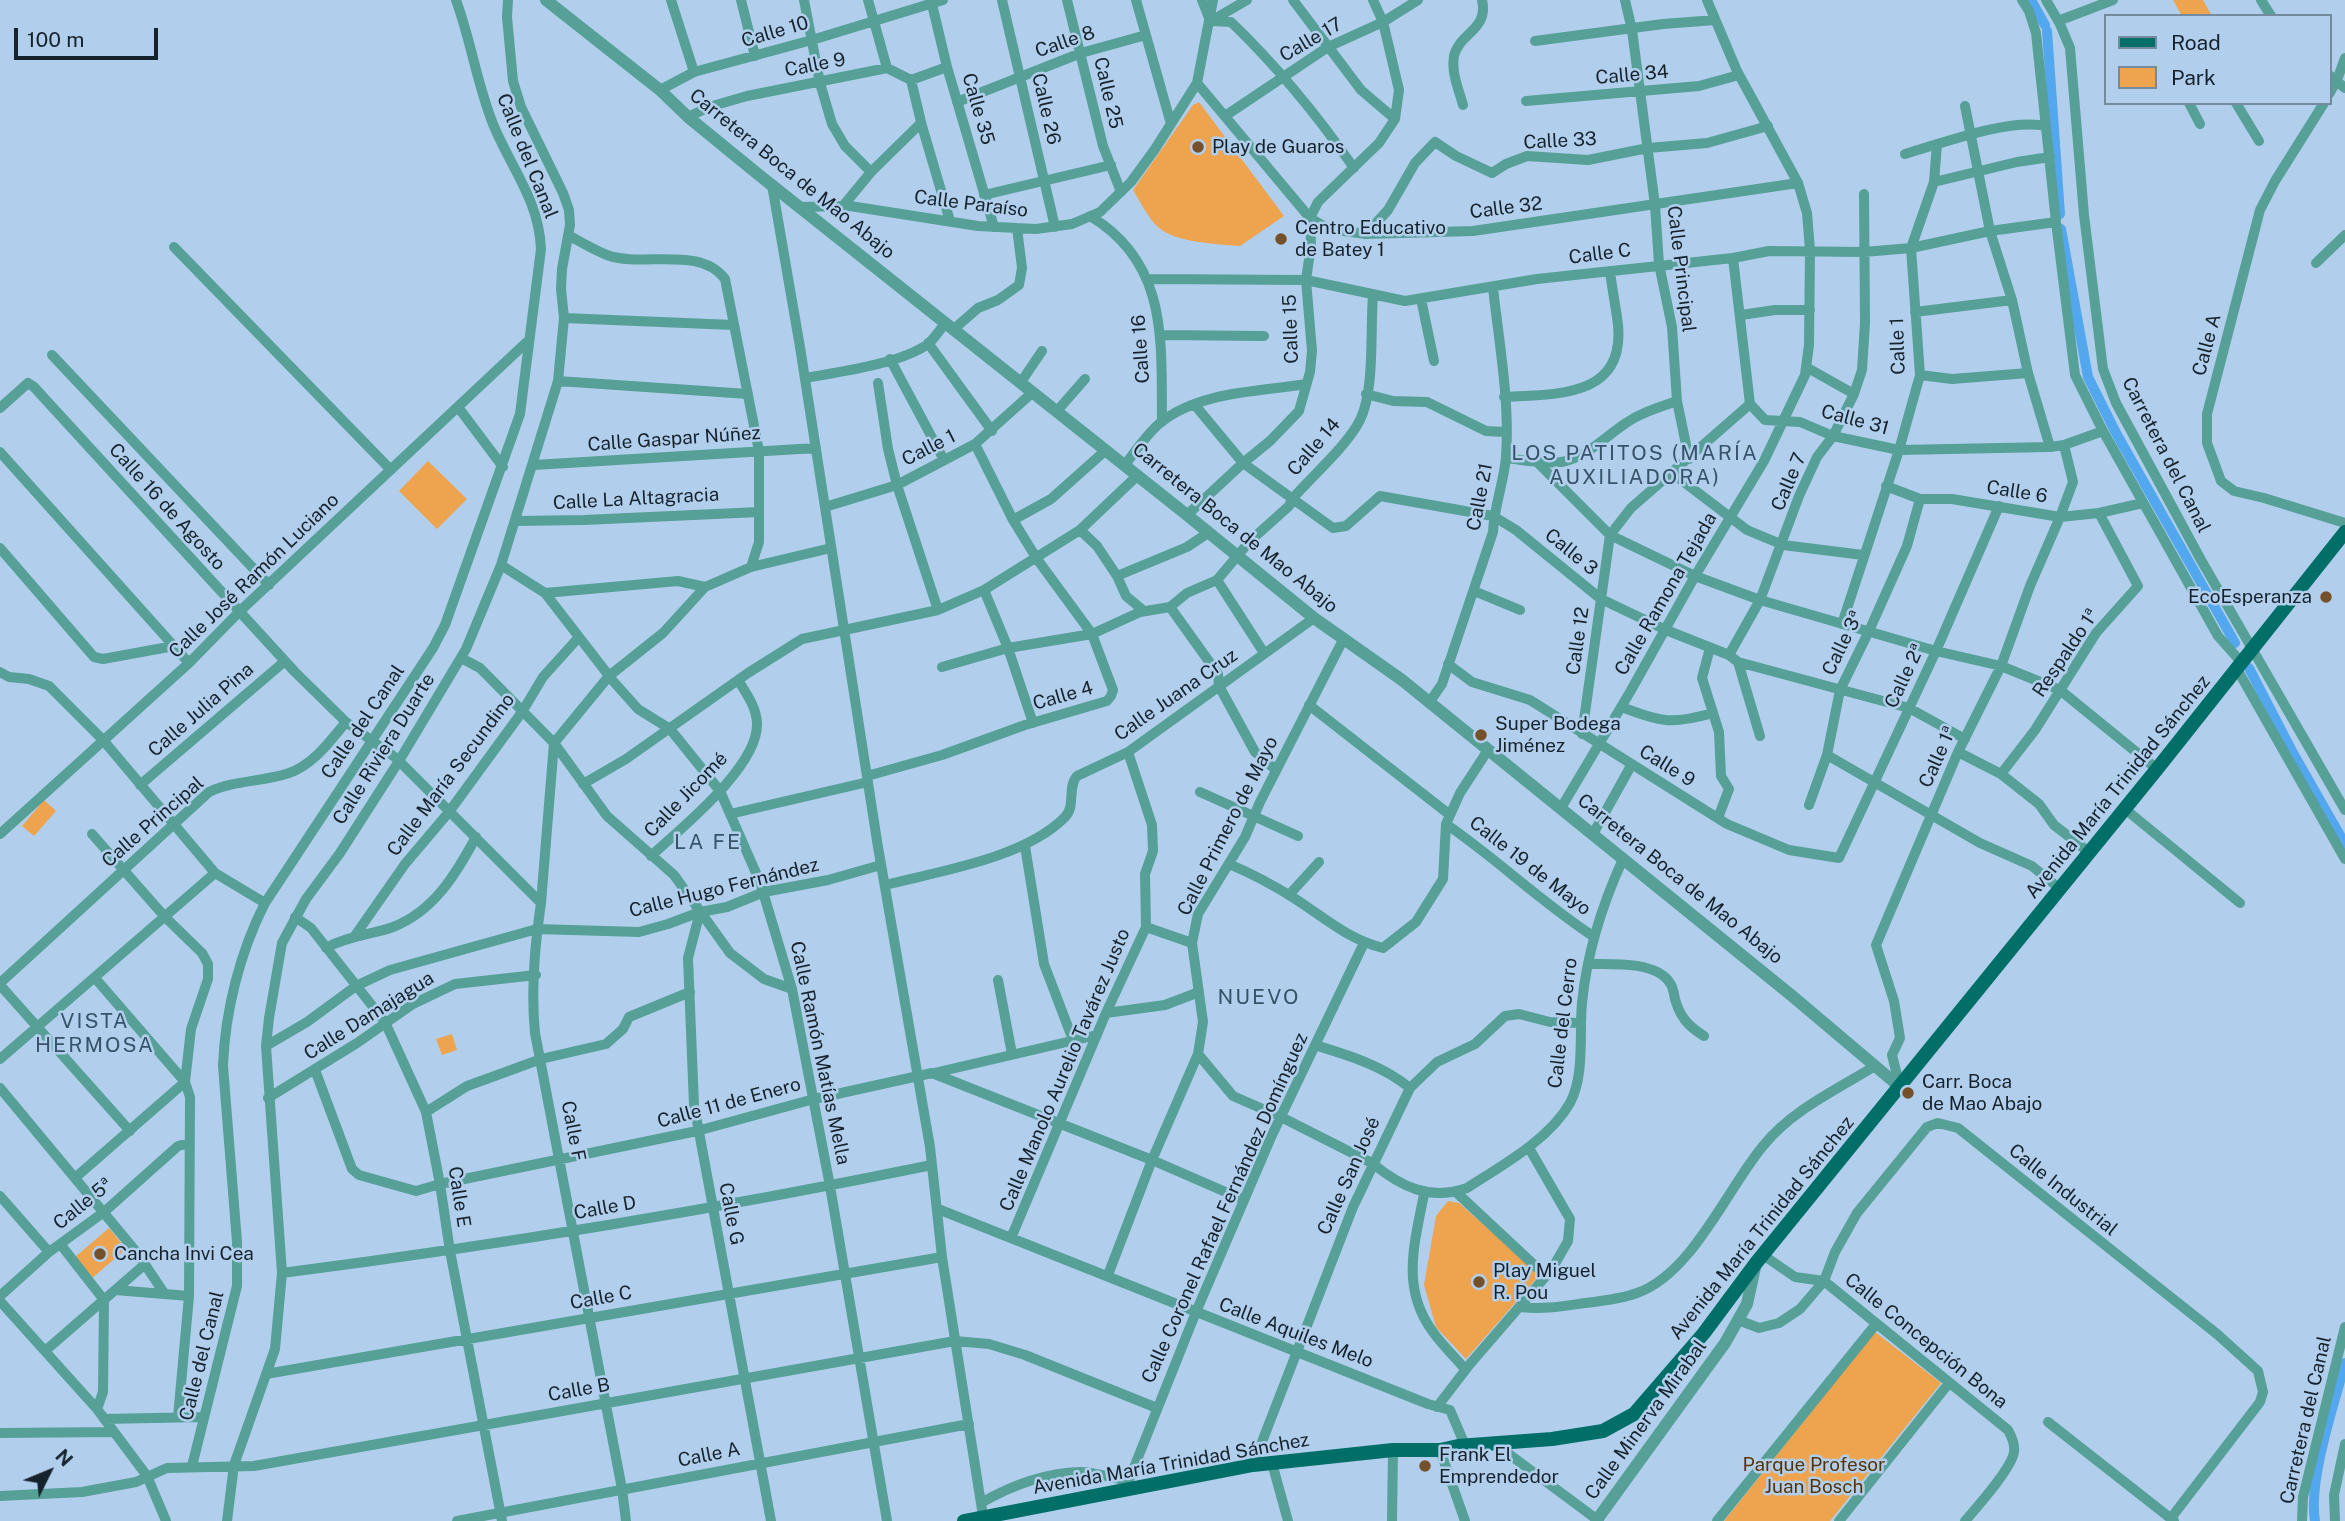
<!DOCTYPE html>
<meta charset="utf-8">
<style>
body{margin:0}
#map{position:relative;width:2345px;height:1521px;overflow:hidden;background:#b1cfec;font-family:"Public Sans",sans-serif}
canvas{display:block}
.legend{position:absolute;left:2104px;top:14px;width:228px;height:91px;box-sizing:border-box;background:#b1cfec;border:2px solid #738a9f;margin:0;padding:9px 12px;list-style:none;font-size:21px;color:#16222c}
.legend li{display:flex;align-items:center;gap:14px;height:35px}
.legend b{width:35px;border:2px solid #738a9f}
.north{position:absolute;left:14px;top:1437px;width:70px;height:70px;-webkit-text-stroke:5px #b1cfec;paint-order:stroke;rotate:47deg;font-size:19px;font-weight:700;line-height:28px;text-align:center;color:#16222c}
.north::after{content:'';display:block;margin:auto;width:24px;height:32px;background:#16222c;clip-path:polygon(50% 0,100% 100%,50% 72%,0 100%)}
.scale{position:absolute;left:14px;top:28px;width:144px;height:32px;box-sizing:border-box;border:4px solid #16222c;border-top:0;padding-left:9px;font-size:21px;line-height:24px;white-space:nowrap;color:#16222c;-webkit-text-stroke:5px #b1cfec;paint-order:stroke}
</style>
<div id="map">
<canvas width="2345" height="1521"></canvas>
<ul class="legend">
<li><b style="height:9px;background:#016f68"></b>Road</li>
<li><b style="height:19px;background:#eea34e"></b>Park</li>
</ul>
<div class="north">N</div>
<div class="scale">100 m</div>
</div>
<script>
const g = document.querySelector('canvas').getContext('2d');
g.lineJoin = 'round';
function paint(path, color) { g.fillStyle = color; g.fill(path, 'evenodd'); }
function strokePath(path, color, width, dash) { g.strokeStyle = color; g.lineWidth = width; g.lineCap = dash ? 'butt' : 'round'; g.setLineDash(dash || []); g.stroke(path); }
function drawText(font, color, halo, rows, align = 'center') {
  g.font = font + ' "Public Sans",sans-serif'; g.lineWidth = 5; g.setLineDash([]); g.textBaseline = 'middle'; g.strokeStyle = halo; g.fillStyle = color; for (const [text, x, y, turn = 0] of rows) {
    g.save(); g.translate(x, y); g.rotate((+turn || 0) * Math.PI / 180); g.textAlign = isNaN(turn) ? turn : align; if (halo) g.strokeText(text, 0, 0); g.fillText(text, 0, 0); g.restore();
  }
}
paint(new Path2D(`
 M2173 0H2203L2212 16H2182Z
 M1199 102 1284 216 1240 246C1218 244 1175 243 1158 227 1148 218 1140 201 1133 190L1193 105Z
 M428 461 467 499 437 529 399 491Z
 M44 800 56 811 34 836 22 826Z
 M452 1034 457 1050 442 1055 436 1039Z
 M1448 1201 1459 1203 1535 1270 1536 1279 1466 1359 1436 1327 1424 1285 1436 1216Z
 M109 1228 126 1249 91 1279 74 1258Z
 M1875 1332 1941 1383 1830 1521H1724Z`), '#eea34e');
strokePath(new Path2D(`
 M2031 0 2045 25
 M2047 31 2060 214
 M2061 229 2088 377 2116 433 2235 643
 M2249 668 2293 753 2345 844
 M2315 1521C2308 1480 2334 1405 2345 1363`), '#53a7ee', 10);
strokePath(new Path2D(`
 M671 0 694 72
 M741 0 755 56
 M804 0 820 83 832 124 845 146 871 172
 M868 0 887 68
 M931 0 947 67 994 227
 M1002 0 1055 227
 M1067 0 1103 146 1121 192
 M1136 0 1171 124
 M1202 0 1209 18
 M1293 0 1361 90 1395 119
 M1625 0 1632 30 1655 205 1659 264 1672 327 1677 401 1689 459
 M2022 0 2029 11 2036 33 2056 222 2075 375 2103 431 2218 636 2242 663
 M2046 0 2060 24 2070 48 2084 215 2103 369 2116 403 2201 560 2345 810
 M2261 0 2271 16
 M1210 21 1231 22C1278 67 1317 115 1354 168
 M1211 21 1247 0
 M2058 21 2113 0
 M1535 41 1663 24 1715 20
 M2329 75 2345 88
 M911 80 922 126 950 221
 M1197 83 1310 218 1329 229 1366 234 1473 231 1798 183
 M660 90 694 72 812 40 943 0
 M2329 94 2337 80 2345 58
 M1526 101 1699 86 1739 75
 M957 102 1081 53 1146 35
 M2189 103 2200 124
 M2236 103 2259 141
 M2324 103 2275 181 2260 210 2207 414V443L2221 481 2234 491 2264 498 2345 523
 M1463 105C1459 90 1451 73 1454 56 1459 33 1489 30 1482 0
 M1965 106 1990 231 2012 300 2028 373 2050 447
 M1225 116 1328 47 1383 22 1418 0
 M688 117 709 107 747 96 887 68 911 80 947 67
 M1905 154C1943 143 2008 118 2046 126
 M1934 182 2017 162 2050 157
 M772 185 800 347 878 847 930 1147 942 1257 983 1516
 M984 195 1111 165
 M843 206 871 172 921 123
 M800 207 850 206 978 226 1036 229 1072 224 1100 212 1131 182 1155 149 1197 83 1213 0
 M1090 216C1169 263 1161 342 1162 422
 M1366 234 1388 210 1415 163 1435 142 1456 156 1492 173 1506 164 1527 156 1588 160 1648 148 1707 143 1768 126
 M568 235C581 242 594 250 607 255 643 268 700 245 725 279L759 451V542L751 567
 M174 247 391 470
 M1733 258 1750 404 1765 420 1800 422 1833 436 1899 450 2050 447 2064 445 2103 431
 M2316 263 2345 235
 M1149 279 1306 280 1405 301 1537 279 1733 258 1769 251 1864 252 1911 248 1990 231 2056 222
 M1421 299 1434 361
 M1915 312 2012 300
 M1741 315 1775 310H1810
 M564 318 733 325
 M954 329 978 308 998 300 1019 285 1022 268 1017 228
 M1161 335 1264 336
 M928 343 992 431
 M52 355 269 585
 M890 359 944 460
 M1806 367 1854 394
 M1920 375 1952 379 2028 373
 M805 378C839 372 900 364 928 344 934 339 940 329 946 323
 M558 381 748 394
 M1021 382 1042 351
 M878 383 888 449 897 485 938 610
 M1366 394 1393 401 1427 402 1486 431 1505 432
 M1504 397C1556 394 1625 398 1618 325 1616 307 1612 289 1610 271
 M1194 404 1243 463 1333 528 1346 526 1380 496 1493 516 1516 530 1601 599 1666 630 1729 655 1738 662 1909 708 1965 739
 M458 407 503 467
 M0 408 28 383 34 387 295 672 346 722 396 758 541 903
 M1057 411 1085 379
 M0 452 189 663
 M1506 458C1524 460 1543 464 1561 462 1586 458 1606 436 1626 423 1642 412 1660 407 1677 401
 M1536 461 1610 535 1695 576 1760 600 1936 651 2001 666 2060 690 2157 769
 M534 465 816 448
 M1125 465C1136 450 1146 435 1160 423 1199 391 1259 392 1306 384
 M1672 473 1747 530 1783 545 1863 555
 M1886 486 1920 499H1952L2060 517 2099 513 2143 503
 M825 507 897 485 975 444 1033 392
 M1187 515 1243 463 1270 441 1299 411 1310 372 1312 351 1306 280 1311 245 1310 218 1318 202 1379 143 1395 119 1399 90 1383 22 1373 0
 M1013 520 1051 499 1106 450
 M515 521 584 520 759 512
 M1080 530 1097 546 1117 576 1126 596 1144 611
 M0 548 94 657 103 659 174 646
 M501 565 545 593 613 681 638 709 670 729 720 791 760 882 792 989 830 1186 887 1521
 M1117 576 1187 547 1208 533
 M1217 580 1264 653
 M984 590 1008 648 1033 723
 M1474 591 1520 610
 M545 593 678 581 705 587
 M1170 607 1218 674 1219 686 1255 752 1276 770
 M1842 624 1899 450 1920 375 1911 248 1934 182 1937 144
 M1710 648 1702 678 1719 732 1721 776 1729 789 1718 818
 M1729 655 1760 600 1799 496 1817 457 1833 436 1854 394 1862 370 1865 323 1864 194
 M461 658 480 668 554 743 607 816 674 875 730 953 764 979 792 989
 M1738 662 1760 736
 M1448 664 1472 682 1530 700 1727 824 1789 850 1839 858 1936 651 1999 506
 M942 667 1008 648 1092 634 1140 612 1170 607 1187 593 1217 580 1250 541 1289 506 1292 499C1312 476 1347 446 1360 420 1375 390 1370 331 1373 296
 M2237 669 2345 859
 M0 672 9 677 29 679 49 686 103 740 215 873 265 903
 M1429 703 1442 684 1493 532C1494 506 1504 482 1506 457 1510 402 1499 342 1493 288
 M1309 705 1450 815
 M1621 707C1663 722 1670 725 1713 713
 M1582 734 1610 535 1631 508 1750 404
 M1958 752 2001 774 2039 804 2054 825 2090 853
 M1827 755 1980 843 2032 866 2060 889
 M2001 774 2035 730 2096 633 2138 586 2099 513
 M867 776 942 755 1025 725 1107 701 1111 696 1113 690 1092 634 1037 559 1013 520 975 444
 M583 784 626 759 748 673 802 639 938 610 984 590 1080 530 1138 475
 M140 785 285 661
 M1200 792 1298 836
 M1809 805 1827 755 1840 690 1869 631 1907 546 1920 499
 M1561 808 1630 692 1695 576 1764 461 1805 375 1809 345 1810 250 1807 213 1798 183 1737 71 1707 0
 M2125 809 2240 903
 M730 814 868 782
 M1446 824C1497 859 1541 902 1593 936
 M0 834 189 663 239 612 529 340
 M92 834 165 917 202 953 208 964V979L191 1029 185 1082 190 1097 189 1296 178 1417
 M1593 834 1632 764
 M1025 846 1044 964 1073 1040
 M651 856C681 828 758 767 757 724 757 708 746 693 738 680
 M1229 864C1253 874 1275 886 1297 900 1326 919 1348 939 1383 948L1416 922 1443 879 1446 824 1460 793 1488 750
 M885 885C940 871 1025 858 1065 817 1076 806 1067 787 1077 776L1128 752 1314 618
 M1289 895 1319 862
 M700 912 688 958 694 1105 771 1521
 M295 917 311 928 385 1022 426 1112 440 1184 450 1251 502 1521
 M1146 927 1192 943
 M354 937 405 864 449 812 522 712 543 677 579 637
 M326 948C347 936 371 935 393 927 434 911 456 874 476 837
 M1588 964C1611 964 1656 961 1670 983 1673 987 1674 994 1675 999 1680 1017 1688 1026 1704 1036
 M998 980 1012 1054
 M0 983 209 792C234 780 263 782 289 773 313 765 331 740 346 722
 M0 985 130 1131
 M1106 1013 1165 1005 1199 992
 M1315 1045C1350 1056 1382 1065 1410 1088
 M266 1046 307 1022 356 986 390 970 537 929 639 932 668 924 700 912 727 907 764 892 828 880 881 865
 M1198 1054 1233 1096 1281 1117 1372 1163C1401 1187 1430 1201 1467 1188 1501 1166 1549 1140 1570 1103 1585 1075 1579 1034 1582 1003 1587 952 1602 905 1623 859
 M0 1059 215 873
 M315 1070 352 1169 359 1175 416 1191 440 1184 697 1131 814 1099 932 1073 1152 1160 1244 1200
 M934 1073 1097 1035
 M1900 1087 1892 1055 1900 1038 1894 1001 1876 945 1958 752 2001 666 2030 586 2060 517 2073 482 2064 445
 M0 1088 138 1254 164 1293
 M268 1098 357 1043 413 1004 455 984 536 975
 M426 1112 467 1086 492 1077 541 1059 606 1044 623 1029 629 1017 690 992
 M76 1177 185 1082 95 978
 M1456 1192 1546 1276
 M1424 1194C1415 1242 1400 1288 1433 1332 1442 1345 1455 1357 1465 1369
 M0 1196 49 1252
 M938 1209 1428 1404 1450 1410 1465 1445
 M1011 1238 1106 1013 1146 927 1145 874 1153 851 1152 825 1128 752
 M61 1245 104 1300 103 1392 97 1409
 M1763 1255 1795 1277 1824 1281 2008 1430C2012 1437 2015 1444 2014 1452 2012 1468 1977 1507 1965 1521
 M282 1273C500 1245 717 1209 932 1165
 M1108 1275 1152 1160 1198 1054 1203 1022 1192 943 1198 914 1245 837 1260 802 1344 638
 M115 1290 189 1296
 M0 1296 49 1252 104 1212 178 1146 189 1143
 M0 1301 97 1409 147 1476 166 1521
 M1521 1307C1543 1310 1564 1306 1585 1303 1602 1301 1621 1299 1637 1293 1692 1274 1727 1189 1763 1146 1792 1110 1836 1090 1875 1066
 M1738 1320 1759 1328 1779 1323 1800 1309 1824 1281 1835 1252 1857 1213 1927 1127 1938 1123 1958 1128 2217 1334 2258 1371 2263 1392 2260 1402 2171 1518
 M45 1351 144 1265
 M266 1374 942 1257
 M1437 1407 1470 1364 1552 1269 1568 1241 1570 1219 1529 1148
 M104 1419 204 1417
 M2048 1422 2174 1521
 M0 1433 114 1432
 M1494 1443 1599 1521
 M1440 1450 1465 1521
 M1272 1463 1288 1521
 M1253 1465 1353 1207 1410 1088 1437 1062 1475 1044 1505 1016 1519 1014 1550 1022 1581 1023
 M192 1466 237 1286V1242L223 1066C225 1011 240 952 265 903L433 648 445 625 520 414 541 249C539 200 511 168 493 124 477 84 471 41 456 0
 M1125 1490 1196 1312 1272 1135 1364 943
 M0 1496 82 1492 136 1482 167 1468 254 1466 955 1341 989 1344 1025 1355 1157 1408
 M981 1503C1012 1485 1044 1473 1080 1472 1095 1472 1113 1478 1129 1481
 M227 1521 234 1465 275 1349 282 1273 266 1046 269 1018 282 943 306 899 340 853 399 761 466 649 501 565 558 381 564 318 561 289 562 269 570 225 569 210 563 193 521 107 513 81 507 17 508 0
 M457 1521 969 1424
 M626 1521 622 1489 535 1033C531 993 535 943 541 903L554 743 609 676 663 633 705 587 751 567 831 548
 M1392 1521 1393 1450
 M1717 1521 1876 1324
 M1839 1521 1949 1383
 M2302 1521 2303 1497 2345 1327
 M2335 1521 2334 1495 2345 1444`), '#56a098', 10);
strokePath(new Path2D(`
 M546 0 660 90 688 117 759 175 1187 515 1314 618 1402 680 1791 995 1900 1087
 M1596 1521 1725 1343 1747 1304 1756 1263`), '#56a098', 12);
strokePath(new Path2D(`
 M964 1521 1253 1465 1393 1450H1440L1458 1446 1552 1439 1603 1431 1634 1414 1704 1333 1756 1263 2157 769 2345 532`), '#016f68', 14);
for (const [x, y, r, color] of [
 [1198,147,7,"#75512b"],
 [1281,239,7,"#75512b"],
 [2326,597,7,"#75512b"],
 [1481,735,7,"#75512b"],
 [1908,1093,7,"#75512b"],
 [100,1254,7,"#75512b"],
 [1479,1282,7,"#75512b"],
 [1425,1466,7,"#75512b"]
]) { const dot = new Path2D(); dot.arc(x, y, r, 0, 2 * Math.PI); g.fillStyle = color; g.fill(dot); strokePath(dot, '#b1cfec', 2.5); }
drawText('19px', '#16222c', '#b1cfec', [
 ["Calle 10",775,32,-16],
 ["Calle 17",1311,40,-30],
 ["Calle 8",1065,42,-19],
 ["Calle 9",815,65,-11],
 ["Calle 34",1632,75,-5],
 ["Calle 25",1108,93,77],
 ["Calle 35",978,109,74],
 ["Calle 26",1046,109,77],
 ["Calle 33",1560,141,-3],
 ["Calle del Canal",527,156,68],
 ["Carretera Boca de Mao Abajo",792,174,39],
 ["Calle Paraíso",971,204,7],
 ["Calle 32",1506,208,-7],
 ["Calle C",1600,254,-7],
 ["Calle Principal",1681,269,83],
 ["Calle 15",1291,329,-92],
 ["Calle A",2207,345,-75],
 ["Calle 1",1898,346,-92],
 ["Calle 16",1141,349,-94],
 ["Calle 31",1855,420,15],
 ["Calle Gaspar Núñez",674,439,-4],
 ["Calle 14",1314,447,-49],
 ["Calle 1",929,448,-27],
 ["Carretera del Canal",2166,455,63],
 ["Calle 7",1789,482,-67],
 ["Calle 6",2017,492,9],
 ["Calle 21",1480,497,-79],
 ["Calle La Altagracia",636,499,-3],
 ["Calle 16 de Agosto",167,507,48],
 ["Carretera Boca de Mao Abajo",1235,528,39],
 ["Calle 3",1571,552,39],
 ["Calle José Ramón Luciano",254,576,-44],
 ["Calle Ramona Tejada",1666,594,-60],
 ["Calle 12",1578,641,-82],
 ["Calle 3ª",1843,643,-64],
 ["Respaldo 1ª",2066,653,-56],
 ["Calle 2ª",1905,676,-65],
 ["Calle Juana Cruz",1176,695,-35],
 ["Calle 4",1063,696,-16],
 ["Calle Julia Pina",201,710,-41],
 ["Calle del Canal",363,722,-56],
 ["Calle Riviera Duarte",384,749,-58],
 ["Calle 1ª",1938,757,-66],
 ["Calle 9",1667,766,32],
 ["Calle María Secundino",451,775,-53],
 ["Avenida María Trinidad Sánchez",2118,787,-51],
 ["Calle Jicomé",686,795,-46],
 ["Calle Principal",153,822,-41],
 ["Calle Primero de Mayo",1228,826,-63],
 ["Calle 19 de Mayo",1530,866,38],
 ["Carretera Boca de Mao Abajo",1680,879,39],
 ["Calle Hugo Fernández",724,888,-14],
 ["Calle Damajagua",369,1016,-32],
 ["Calle del Cerro",1563,1023,-83],
 ["Calle Ramón Matías Mella",820,1053,78],
 ["Calle Manolo Aurelio Tavárez Justo",1065,1070,-67],
 ["Calle 11 de Enero",729,1103,-15],
 ["Calle F",573,1131,79],
 ["Calle San José",1349,1176,-66],
 ["Calle Industrial",2063,1190,39],
 ["Calle E",459,1197,81],
 ["Calle 5ª",83,1204,-39],
 ["Calle D",605,1208,-10],
 ["Calle Coronel Rafael Fernández Domínguez",1225,1208,-66],
 ["Calle G",731,1214,79],
 ["Avenida María Trinidad Sánchez",1762,1228,-51],
 ["Calle C",601,1298,-10],
 ["Calle Aquiles Melo",1296,1333,21],
 ["Calle Concepción Bona",1926,1341,39],
 ["Calle del Canal",202,1356,-76],
 ["Calle B",579,1390,-10],
 ["Calle Minerva Mirabal",1646,1420,-54],
 ["Carretera del Canal",2306,1420,-77],
 ["Calle A",709,1455,-11],
 ["Avenida María Trinidad Sánchez",1171,1464,-10]
]);
drawText('19px', '#16222c', '#b1cfec', [
 ["Play de Guaros",1212,147],
 ["Centro Educativo",1295,228],
 ["de Batey 1",1295,250],
 ["EcoEsperanza",2312,597,"right"],
 ["Super Bodega",1495,724],
 ["Jiménez",1495,746],
 ["Carr. Boca",1922,1082],
 ["de Mao Abajo",1922,1104],
 ["Cancha Invi Cea",114,1254],
 ["Play Miguel",1493,1271],
 ["R. Pou",1493,1293],
 ["Frank El",1439,1455],
 ["Emprendedor",1439,1477]
], 'left');
drawText('19px', '#593402', '#b1cfec', [
 ["Parque Profesor",1814,1465],
 ["Juan Bosch",1814,1487]
]);
g.letterSpacing = '2px';
drawText('21px', '#38526a', '#b1cfec', [
 ["LOS PATITOS (MARÍA",1635,454],
 ["AUXILIADORA)",1635,478],
 ["LA FE",708,843],
 ["NUEVO",1259,998],
 ["VISTA",95,1022],
 ["HERMOSA",95,1046]
]);
g.letterSpacing = '0px';
</script>
